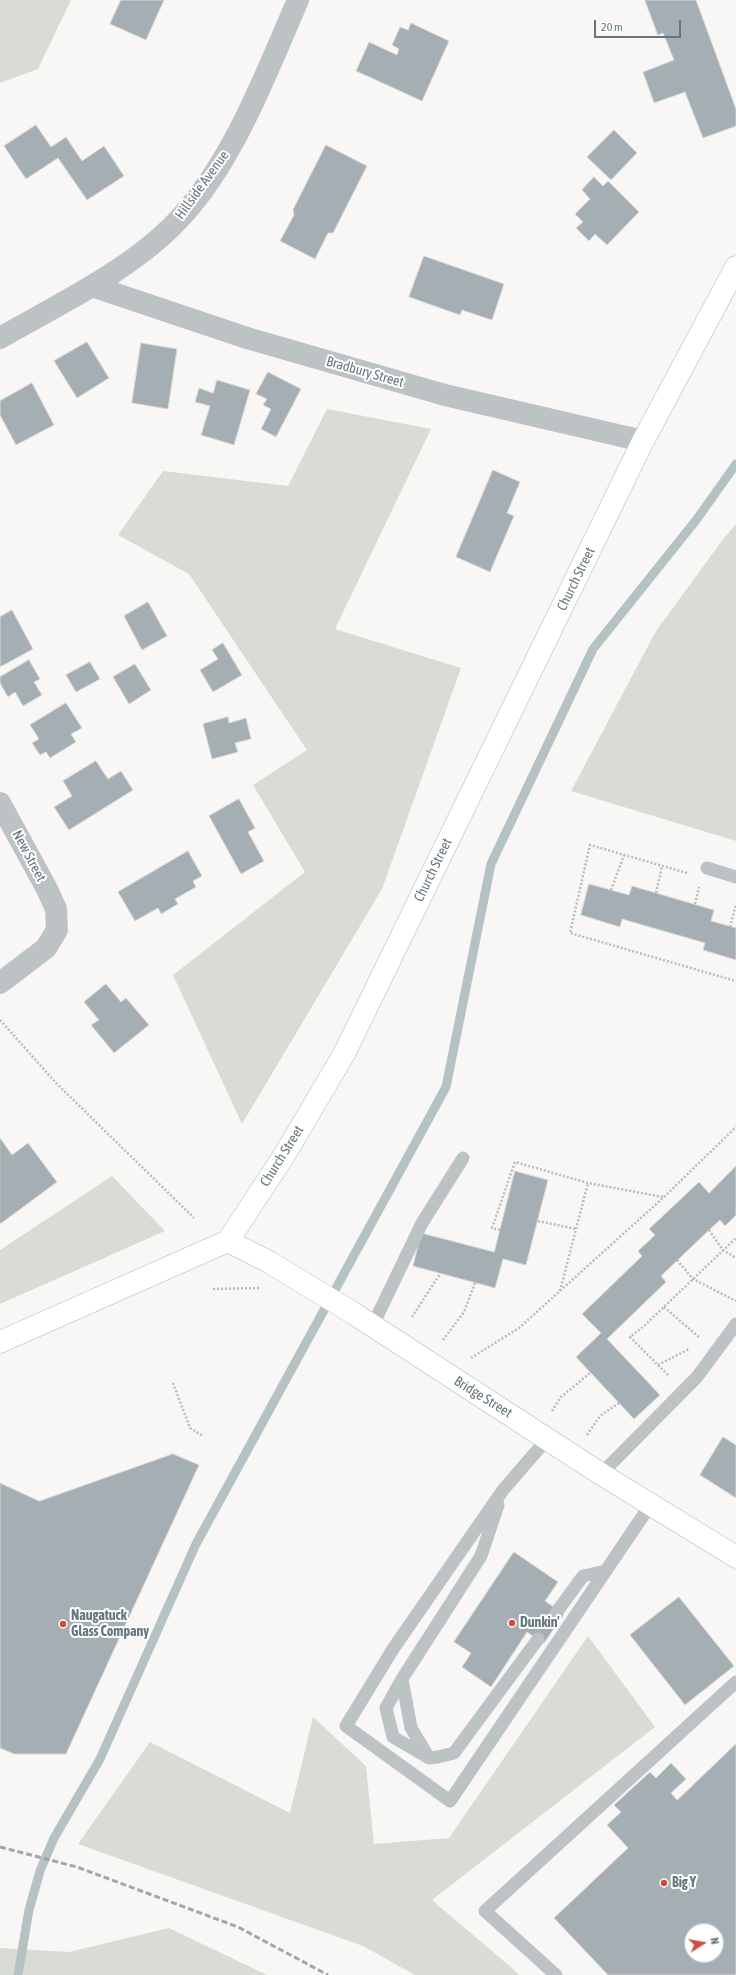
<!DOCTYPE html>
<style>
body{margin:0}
#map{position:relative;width:736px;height:1975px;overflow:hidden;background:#f8f7f6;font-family:"Asap Condensed",sans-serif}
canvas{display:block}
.north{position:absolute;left:684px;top:1923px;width:40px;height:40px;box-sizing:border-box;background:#fff;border:1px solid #c2c8cb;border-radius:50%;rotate:79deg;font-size:11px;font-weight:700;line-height:16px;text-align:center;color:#66767d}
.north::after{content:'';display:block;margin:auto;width:14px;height:18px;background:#cf4d3f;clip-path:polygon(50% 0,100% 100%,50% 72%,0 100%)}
.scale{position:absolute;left:594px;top:20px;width:87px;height:18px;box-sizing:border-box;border:2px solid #66767d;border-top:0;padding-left:5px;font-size:12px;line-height:14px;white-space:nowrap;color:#66767d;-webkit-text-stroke:3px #fff;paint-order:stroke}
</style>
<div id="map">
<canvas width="736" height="1975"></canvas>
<div class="north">N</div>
<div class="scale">20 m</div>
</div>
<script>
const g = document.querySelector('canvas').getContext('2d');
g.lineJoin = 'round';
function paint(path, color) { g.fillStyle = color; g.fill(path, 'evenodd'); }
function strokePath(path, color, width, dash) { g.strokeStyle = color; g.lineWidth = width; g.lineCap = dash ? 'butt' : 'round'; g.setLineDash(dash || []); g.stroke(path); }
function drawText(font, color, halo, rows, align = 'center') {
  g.font = font + ' "Asap Condensed",sans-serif'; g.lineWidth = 4; g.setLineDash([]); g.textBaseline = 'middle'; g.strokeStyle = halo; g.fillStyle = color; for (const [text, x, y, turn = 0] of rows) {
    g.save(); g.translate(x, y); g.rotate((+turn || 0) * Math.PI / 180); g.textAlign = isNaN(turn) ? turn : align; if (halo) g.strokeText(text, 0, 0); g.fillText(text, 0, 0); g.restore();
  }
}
paint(new Path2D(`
 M0 0H71L38 69 0 83Z
 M327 409 431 429 335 629 461 668 382 889 242 1124 173 975 305 872 253 785 307 750 189 574 118 535 163 471 288 486Z
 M736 524V841L571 791 656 631 724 538Z
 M112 1176 165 1231 0 1304V1250Z
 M588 1636 655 1727 432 1900 520 1975H415L363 1946 78 1844 150 1742 290 1813 313 1717 366 1766 374 1844 449 1838Z
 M169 1928 267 1975H0V1948L69 1952Z`), '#d8dcd5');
strokePath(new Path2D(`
 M18 1975 29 1910 40 1871 54 1838 100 1759 196 1544 446 1087 491 864 593 649 697 519 736 464`), '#b5c2c4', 9);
const building = new Path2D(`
 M121 0H164L146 40 110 24Z
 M645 0H696L736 109V126L703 138 685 92 654 103 643 72 674 60 663 33 658 35Z
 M411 23 449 41 422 101 356 71 369 42 397 55 399 49 392 45 400 27 408 30Z
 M36 125 51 147 66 137 82 161 104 146 124 176 87 200 58 158 26 179 4 146Z
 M614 130 637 153 611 180 587 157Z
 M326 145 367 166 333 233H328L315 259 280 241 294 215 293 210Z
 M594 177 603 186 608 181 639 212 607 245 595 234 589 241 576 228 583 222 575 214 590 199 582 190Z
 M424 256 504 284 492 320 462 310 460 315 409 297Z
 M87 342 109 378 77 398 54 361Z
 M141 343 177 349 168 409 132 403Z
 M268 372 301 389 276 437 261 429 271 409 263 405 267 399 256 394Z
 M217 380 250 390 234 445 201 435 210 406 195 402 199 388 213 393Z
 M32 383 54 425 16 445 0 415V401Z
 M493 470 520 482 507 513 514 516 490 572 456 557Z
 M148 602 167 636 142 650 124 616Z
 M12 610 33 649 0 667V617Z
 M223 643 242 675 213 692 200 670 218 659 212 650Z
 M29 660 40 679 34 682 42 695 23 706 15 692 8 697 0 683V677Z
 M90 662 100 679 76 692 66 675Z
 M135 664 151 690 129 704 113 677Z
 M66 703 82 728 71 734 76 742 50 758 46 752 40 755 32 743 39 739 30 725Z
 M228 717 229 723 246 718 251 739 235 743 238 752 212 759 203 724Z
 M96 761 108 779 121 771 133 790 69 830 54 807 72 796 63 781Z
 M239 799 255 828 248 832 264 861 241 874 209 816Z
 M188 851 202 876 193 881 196 887 175 899 178 904 161 914 158 908 135 921 118 892Z
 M589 884 629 895 632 886 714 910 711 921 736 928V960L703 950 705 943 622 919 620 927 581 915Z
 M106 984 121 1002 126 998 149 1025 114 1053 91 1025 99 1020 84 1002Z
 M0 1138 12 1155 28 1143 57 1182 0 1224Z
 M736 1166V1215L725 1226 720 1220 709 1230 661 1276 666 1282 607 1339 660 1395 634 1419 576 1357 601 1333 582 1314 642 1256 638 1251 655 1235 649 1229 699 1182 709 1193Z
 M515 1171 548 1180 526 1265 503 1259 495 1288 413 1266 421 1233 494 1252Z
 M723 1437 736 1445V1498L700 1475Z
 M173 1454 199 1465 66 1754H14L0 1748V1483L39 1501Z
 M514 1552 558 1582 545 1601 564 1614 544 1643 527 1632 491 1687 462 1667 471 1653 454 1642Z
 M679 1597 734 1666 685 1705 630 1635Z
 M736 1744V1975H608L554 1918 628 1848 607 1825 621 1812 614 1805 650 1772 656 1778 671 1763 686 1779 671 1793 677 1800ZM692 1931H716V1955H692Z`);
paint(building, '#a5aeb2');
strokePath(building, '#d9d9d8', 1);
const secondary = new Path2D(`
 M228 1241 269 1262 353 1313 601 1474 736 1557`);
const primary = new Path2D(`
 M0 1342 228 1241 285 1154 344 1054 643 441 736 267`);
strokePath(secondary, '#b0b7ba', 23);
strokePath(primary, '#b1b7b9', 23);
strokePath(new Path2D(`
 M687 873 590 845 570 933 736 981
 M611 890 624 855
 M656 893 662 866
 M695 904 699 887
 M730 927 736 904
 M0 1020 56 1083 194 1218
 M538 1221 576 1229
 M500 1230 492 1228 515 1162 588 1183 663 1197
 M709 1230 723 1250 736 1258
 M677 1260 693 1279 736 1301
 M213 1289 260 1288
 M560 1291 588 1183
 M664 1307 700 1338
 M412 1317 440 1274
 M443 1340 464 1312 475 1283
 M471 1358 519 1328 664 1197 736 1127
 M658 1365 689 1349
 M668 1375 630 1337 644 1326 736 1238
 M173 1383 190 1428 203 1436
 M552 1411 561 1397 590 1373
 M587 1435 600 1416 619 1403`), '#b8bcbe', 2.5, [2, 2]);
strokePath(new Path2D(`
 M707 868 736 877
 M372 1327 422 1223 463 1158
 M548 1438 503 1490 393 1649 346 1726 450 1801 651 1504
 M601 1474 697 1377 736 1324
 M498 1505 481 1556 402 1679 386 1708 393 1737 429 1758 438 1757 454 1753 538 1639
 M556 1613 583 1576 606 1571
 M402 1679 411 1728 428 1756
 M556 1975 485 1911 736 1682`), '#bdc2c5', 13);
strokePath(new Path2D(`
 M92 286 247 338 445 395 643 441
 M0 338C59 304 135 268 181 217 234 160 267 71 298 0
 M0 803 47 889 56 909 57 930 46 948 0 983`), '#bdc2c5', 22);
strokePath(secondary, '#fff', 22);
strokePath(primary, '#fff', 22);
strokePath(new Path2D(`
 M0 1847 77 1867 238 1927 328 1975`), '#a0a7ab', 3, [6, 3]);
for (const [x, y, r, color] of [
 [512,1623,4,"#cf4d3f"],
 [63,1624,4,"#cf4d3f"],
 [664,1883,4,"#cf4d3f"]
]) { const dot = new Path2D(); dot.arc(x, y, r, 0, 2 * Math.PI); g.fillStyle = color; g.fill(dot); strokePath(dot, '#fff', 1.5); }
drawText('14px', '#66767d', '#fff', [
 ["Hillside Avenue",202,185,-54],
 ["Bradbury Street",365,372,16],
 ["Church Street",576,579,-64],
 ["New Street",29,856,62],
 ["Church Street",433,870,-64],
 ["Church Street",282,1156,-58],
 ["Bridge Street",483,1397,32]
]);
drawText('bold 14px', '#66767d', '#fff', [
 ["Naugatuck",71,1616],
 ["Glass Company",71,1632],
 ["Dunkin'",520,1623],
 ["Big Y",672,1883]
], 'left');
</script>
